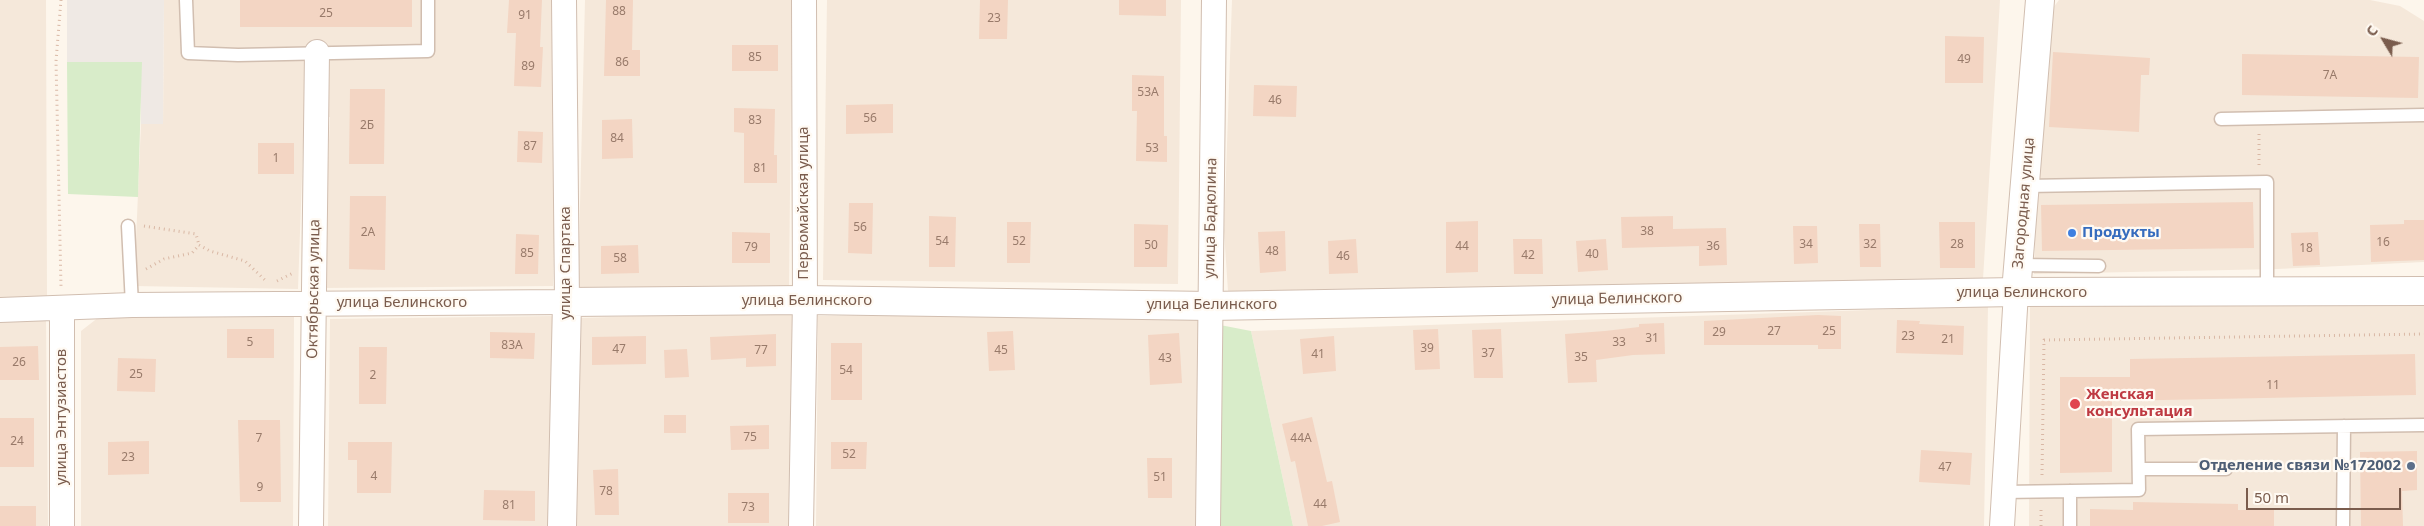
<!DOCTYPE html>
<meta charset="utf-8">
<style>
body{margin:0}
#map{position:relative;width:2424px;height:526px;overflow:hidden;background:#fdf6ec;font-family:"Noto Sans",sans-serif}
canvas{display:block}
.north{position:absolute;left:2359px;top:15px;width:50px;height:50px;-webkit-text-stroke:4px #fffaf3;paint-order:stroke;rotate:307deg;font-size:14px;font-weight:700;line-height:20px;text-align:center;color:#7a5c4d}
.north::after{content:'';display:block;margin:auto;width:18px;height:22px;background:#7a5c4d;clip-path:polygon(50% 0,100% 100%,50% 72%,0 100%)}
.scale{position:absolute;left:2246px;top:488px;width:155px;height:22px;box-sizing:border-box;border:2px solid #7a5c4d;border-top:0;padding-left:6px;font-size:15px;line-height:18px;white-space:nowrap;color:#7a5c4d;-webkit-text-stroke:4px #fffaf3;paint-order:stroke}
</style>
<div id="map">
<canvas width="2424" height="526"></canvas>
<div class="north">С</div>
<div class="scale">50 m</div>
</div>
<script>
const g = document.querySelector('canvas').getContext('2d');
g.lineJoin = 'round';
function paint(path, color) { g.fillStyle = color; g.fill(path, 'evenodd'); }
function strokePath(path, color, width, dash) { g.strokeStyle = color; g.lineWidth = width; g.lineCap = dash ? 'butt' : 'round'; g.setLineDash(dash || []); g.stroke(path); }
function drawText(font, color, halo, rows, align = 'center') {
  g.font = font + ' "Noto Sans",sans-serif'; g.lineWidth = 4.5; g.setLineDash([]); g.textBaseline = 'middle'; g.strokeStyle = halo; g.fillStyle = color; for (const [text, x, y, turn = 0] of rows) {
    g.save(); g.translate(x, y); g.rotate((+turn || 0) * Math.PI / 180); g.textAlign = isNaN(turn) ? turn : align; if (halo) g.strokeText(text, 0, 0); g.fillText(text, 0, 0); g.restore();
  }
}
paint(new Path2D(`
 M0 0H46L47 297 0 299Z
 M164 0H558L553 286 323 288 330 117 304 118 298 289 134 286 141 124H163Z
 M585 0H792L789 288H578Z
 M827 0H1181L1178 284 823 280Z
 M1232 0H2000L1983 279 1228 291 1224 231Z
 M2059 0H2370L2400 6 2424 21V262L2277 269 2034 274 2037 174 2053 8Z
 M2030 304H2424V526H2029Z
 M1988 306 1984 526H1293L1251 331Z
 M792 311 789 526H576L580 318Z
 M1199 314 1196 526H816L818 316Z
 M294 316 293 526H81V331L99 317Z
 M554 316 551 526H328L330 319Z
 M46 318 48 526H0V321Z`), '#f5e8da');
paint(new Path2D(`
 M67 0H164L163 124H141V62H67Z`), '#efe9e4');
paint(new Path2D(`
 M67 62H142L138 197 68 194Z
 M1220 325 1251 331 1293 526H1218Z`), '#d8ecc9');
paint(new Path2D(`
 M240 0H412V27H240Z
 M509 0H542L540 47H543L541 87 514 86 516 33H507Z
 M606 0H633L632 50H640V76H604Z
 M980 0H1008L1007 39H979Z
 M1119 0H1166V16L1119 15Z
 M1945 36 1984 37 1983 83H1945Z
 M732 45H778V71H732Z
 M2053 52 2150 58 2149 75H2141L2139 132 2049 127Z
 M2242 54 2419 57 2418 98 2242 95Z
 M1132 75 1164 76V136H1167V162L1136 161 1137 111H1132Z
 M1254 85 1297 86 1296 117 1253 116Z
 M350 89H385L384 164H349Z
 M893 104V133L846 134V105Z
 M734 108 775 109 774 155H777V183H744V133L734 132Z
 M632 119 633 158 602 159V120Z
 M518 131 543 132 542 163 517 162Z
 M258 143H294V174H258Z
 M350 196H386L385 270 349 269Z
 M2253 202 2254 248 2042 251 2041 205Z
 M849 203H873L872 254 848 253Z
 M929 216 956 217 955 267H929Z
 M1673 216V229L1726 228 1727 265 1699 266V246L1622 248 1621 217Z
 M2404 220H2424V260L2371 262 2370 225 2404 224Z
 M1478 221V272L1446 273V222Z
 M1007 222H1031L1030 263H1007Z
 M1939 222H1975V268H1940Z
 M1134 224 1168 225 1167 267H1134Z
 M1859 224H1880L1881 267H1860Z
 M1793 226H1817L1818 263 1794 264Z
 M1285 231 1286 271 1260 273 1258 232Z
 M732 232 770 233V263H732Z
 M2318 232 2320 265 2293 266 2291 233Z
 M516 234 539 235 538 274H515Z
 M1356 239 1358 273 1329 274 1328 241Z
 M1513 239H1542L1543 274H1514Z
 M1606 239 1608 270 1578 272 1576 241Z
 M638 245 639 273 601 274V246Z
 M1818 315 1841 316V349H1818V345H1704V321Z
 M1897 320 1920 321 1919 324 1964 326 1963 355 1896 353Z
 M1664 323 1665 354 1633 355 1596 360 1597 382 1568 383 1565 334 1605 331 1639 327V324Z
 M227 329H274V358H227Z
 M1438 329 1440 369 1415 370 1413 330Z
 M1501 329 1503 378H1474L1472 330Z
 M1013 331 1015 370 989 371 987 332Z
 M490 332 535 333 534 359 490 358Z
 M1179 333 1182 383 1150 385 1148 335Z
 M776 334V366L746 367V358L711 360 710 337Z
 M646 336V364L592 365V337Z
 M1334 336 1336 371 1303 374 1300 339Z
 M831 343H862V400H831Z
 M38 346 39 380H0V347Z
 M359 347H387L386 404H359Z
 M687 349 689 377 665 378 664 350Z
 M2415 354 2416 395 2112 401V472L2060 473V377H2130V359Z
 M118 358 156 359 155 392 117 391Z
 M664 415H686V433H664Z
 M1312 417 1327 482 1332 481 1340 522 1322 526H1308L1295 461 1291 462 1282 424Z
 M0 418H34V467H0Z
 M238 420H280L281 502H240Z
 M769 425V449L731 450 730 426Z
 M149 441V474L108 475V442Z
 M348 442H392L391 493H357V460H348Z
 M831 442H867L866 469H831Z
 M1921 450 1972 453 1970 485 1919 482Z
 M2417 451V490L2402 491 2403 526H2361L2360 452Z
 M1147 458H1172V498H1148Z
 M618 469 619 515H595L593 470Z
 M484 490 535 491V521L483 520Z
 M728 493H769V523H728Z
 M2133 502 2238 504V510H2274V526H2090V509L2133 510Z
 M0 506H36V526H0Z`), '#f3d5c3');
const service = new Path2D(`
 M186 0 188 53 238 55 428 51V0
 M2221 119 2424 115
 M2026 186 2267 182V290
 M128 226 132 305
 M2019 265 2099 266
 M2139 469H2226
 M2003 492 2139 490 2138 429 2424 425
 M2070 526V491
 M2343 526 2344 426`);
const minor = new Path2D(`
 M62 309V526
 M0 310 132 305 567 302 564 0
 M311 526 317 52
 M801 526 805 300 804 0
 M1208 526 1214 0
 M2002 526 2016 292`);
const tertiary = new Path2D(`
 M2016 292 2040 0
 M562 526 567 302 805 300 1210 306 2016 292 2424 291`);
strokePath(service, '#d1beb0', 15);
strokePath(minor, '#d1beb0', 26);
strokePath(tertiary, '#d1beb0', 30);
strokePath(new Path2D(`
 M61 0 56 61 61 287
 M2259 134V165
 M144 226 196 234 199 245
 M199 245 210 251 245 261 267 282
 M146 269 164 259 192 253 199 245
 M277 281 293 273
 M2042 475 2044 340 2424 334
 M2041 526V507`), '#d9b8a5', 3, [1, 4]);
strokePath(service, '#fff', 12);
strokePath(minor, '#fff', 24);
strokePath(tertiary, '#fff', 28);
for (const [x, y, r, color] of [
 [2072,233,5,"#3f7fe0"],
 [2075,404,6,"#e0444e"],
 [2411,466,5,"#5c6f8a"]
]) { const dot = new Path2D(); dot.arc(x, y, r, 0, 2 * Math.PI); g.fillStyle = color; g.fill(dot); strokePath(dot, '#fffaf3', 2); }
drawText('12px', '#987a6a', null, [
 ["88",619,12],
 ["25",326,14],
 ["91",525,16],
 ["23",994,19],
 ["85",755,58],
 ["49",1964,60],
 ["86",622,63],
 ["89",528,67],
 ["7А",2330,76],
 ["53А",1148,93],
 ["46",1275,101],
 ["56",870,119],
 ["83",755,121],
 ["2Б",367,126],
 ["84",617,139],
 ["87",530,147],
 ["53",1152,149],
 ["1",276,159],
 ["81",760,169],
 ["56",860,228],
 ["38",1647,232],
 ["2А",368,233],
 ["54",942,242],
 ["52",1019,242],
 ["16",2383,243],
 ["34",1806,245],
 ["32",1870,245],
 ["28",1957,245],
 ["50",1151,246],
 ["44",1462,247],
 ["36",1713,247],
 ["79",751,248],
 ["18",2306,249],
 ["48",1272,252],
 ["85",527,254],
 ["40",1592,255],
 ["42",1528,256],
 ["46",1343,257],
 ["58",620,259],
 ["27",1774,332],
 ["25",1829,332],
 ["29",1719,333],
 ["23",1908,337],
 ["31",1652,339],
 ["21",1948,340],
 ["5",250,343],
 ["33",1619,343],
 ["83А",512,346],
 ["39",1427,349],
 ["47",619,350],
 ["77",761,351],
 ["45",1001,351],
 ["37",1488,354],
 ["41",1318,355],
 ["35",1581,358],
 ["43",1165,359],
 ["26",19,363],
 ["54",846,371],
 ["25",136,375],
 ["2",373,376],
 ["11",2273,386],
 ["75",750,438],
 ["7",259,439],
 ["44А",1301,439],
 ["24",17,442],
 ["52",849,455],
 ["23",128,458],
 ["47",1945,468],
 ["4",374,477],
 ["51",1160,478],
 ["9",260,488],
 ["78",606,492],
 ["44",1320,505],
 ["81",509,506],
 ["73",748,508]
]);
drawText('15px', '#7a5c4d', '#fffaf3', [
 ["Первомайская улица",804,203,-90],
 ["Загородная улица",2024,203,-85],
 ["улица Бадюлина",1211,218,-89],
 ["улица Спартака",566,263,-90],
 ["Октябрьская улица",314,289,-89],
 ["улица Белинского",2022,293],
 ["улица Белинского",1617,299,-1],
 ["улица Белинского",807,301],
 ["улица Белинского",402,303],
 ["улица Белинского",1212,305],
 ["улица Энтузиастов",62,417,-90]
]);
drawText('bold 15px', '#366cbe', '#fffaf3', [
 ["Продукты",2082,233]
], 'left');
drawText('bold 15px', '#be3a42', '#fffaf3', [
 ["Женская",2086,395],
 ["консультация",2086,412]
], 'left');
drawText('bold 15px', '#4e5e75', '#fffaf3', [
 ["Отделение связи №172002",2401,466]
], 'right');
</script>
